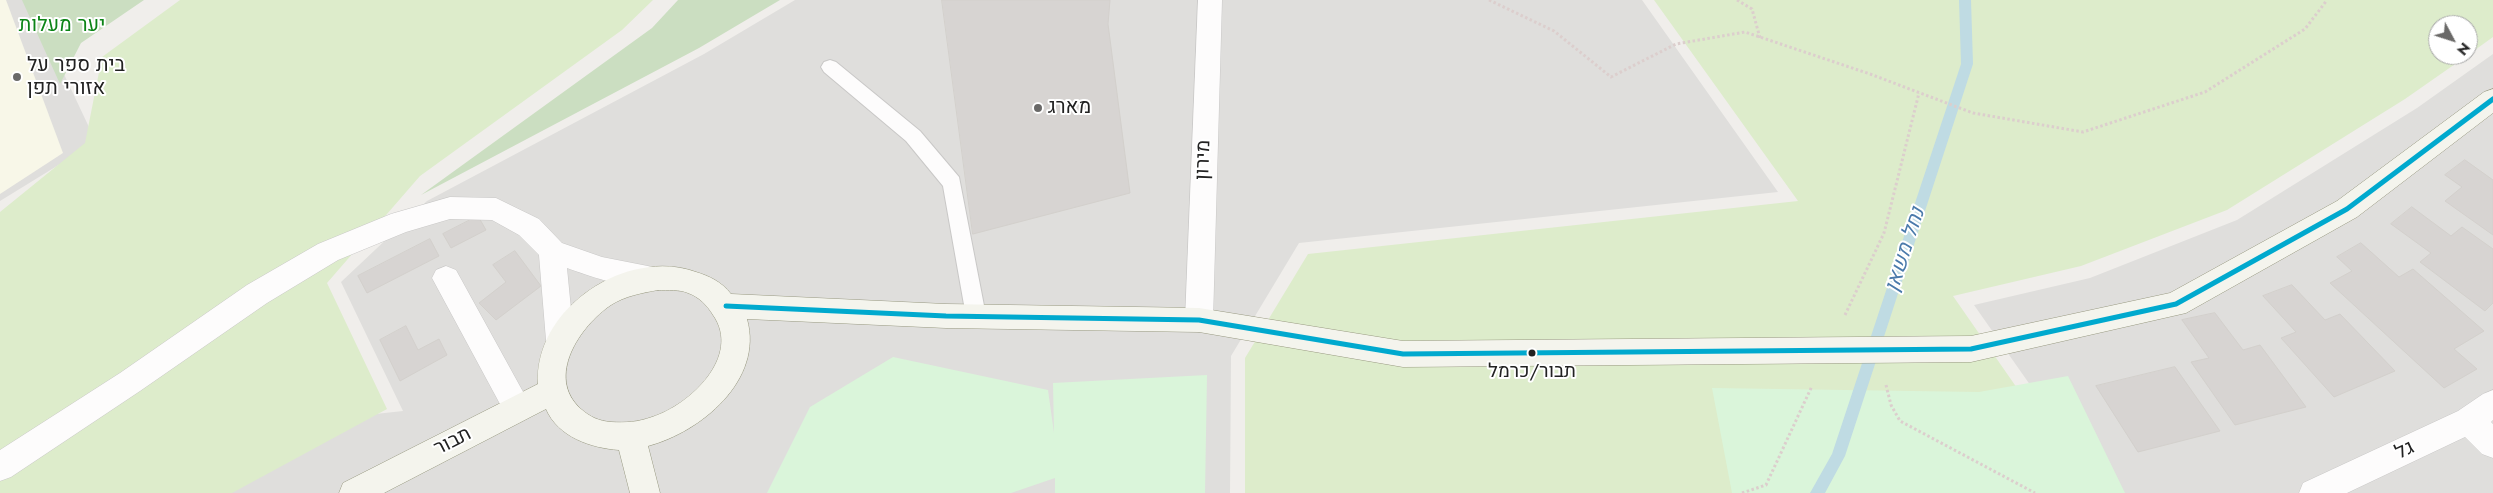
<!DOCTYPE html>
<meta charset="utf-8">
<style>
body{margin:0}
#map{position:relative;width:2493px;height:493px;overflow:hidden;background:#f0eeeb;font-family:Jost,sans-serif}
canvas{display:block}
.north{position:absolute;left:2428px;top:15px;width:50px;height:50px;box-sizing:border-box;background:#fff;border:1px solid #a7a7a7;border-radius:50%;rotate:130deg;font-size:14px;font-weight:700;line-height:20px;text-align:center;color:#222}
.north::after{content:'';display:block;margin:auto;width:18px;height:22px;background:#6a6968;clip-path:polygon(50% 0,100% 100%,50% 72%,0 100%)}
</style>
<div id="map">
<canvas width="2493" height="493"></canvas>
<div class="north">N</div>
</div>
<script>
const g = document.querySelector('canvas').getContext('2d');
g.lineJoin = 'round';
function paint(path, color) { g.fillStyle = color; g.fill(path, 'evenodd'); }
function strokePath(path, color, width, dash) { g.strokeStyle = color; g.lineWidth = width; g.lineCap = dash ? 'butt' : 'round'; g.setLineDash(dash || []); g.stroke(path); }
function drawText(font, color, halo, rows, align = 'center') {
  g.font = font + ' Jost,Heebo,sans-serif'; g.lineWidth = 4; g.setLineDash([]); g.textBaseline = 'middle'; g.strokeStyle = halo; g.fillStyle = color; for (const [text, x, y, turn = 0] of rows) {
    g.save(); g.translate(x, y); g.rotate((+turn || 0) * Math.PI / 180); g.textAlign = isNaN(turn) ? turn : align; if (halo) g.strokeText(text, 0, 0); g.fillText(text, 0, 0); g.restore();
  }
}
paint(new Path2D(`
 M0 0H29L96 142 0 201Z
 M795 0H1642L1778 192 1299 243 1231 356 1230 493H0V455L403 411 341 282 427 201 704 54Z
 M2493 54V493H2106L1974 305 2090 278 2237 220 2417 108Z`), '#dfdedc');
paint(new Path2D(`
 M0 0H6L63 153 0 194Z`), '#f8f7e8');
paint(new Path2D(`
 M180 0H653L622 30 420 176 327 283 387 409 232 493H0V212L85 143 102 57Z
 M1654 0H2493V37L2468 55V25H2438V55H2468L2405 99 2227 210 2081 266 1953 296 2090 493H1245V358L1308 254 1798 201Z`), '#ddeccb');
paint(new Path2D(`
 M22 0H144L81 43 60 84Z
 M678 0H780L699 48 421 195 652 28Z`), '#cbdec1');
paint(new Path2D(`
 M893 357 1048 390 1054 433 1053 383 1207 375 1205 493H1055V478L1011 493H767L810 407Z
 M2068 376 2125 493H1732L1712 388 1979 392Z`), '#daf5da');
paint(new Path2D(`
 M1959 0H1971L1973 64 1845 456 1825 493H1810L1832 454 1961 64Z`), '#bfdbe3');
const building = new Path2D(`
 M942 0H1110L1108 24 1130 193 973 234Z
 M2465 160 2493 180V235L2445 201 2462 187 2445 175Z
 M2412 207 2451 236 2462 227 2493 249V303L2485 311 2420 262 2431 253 2391 224Z
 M478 216 486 230 451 248 443 234Z
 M430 239 439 256 367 293 358 276Z
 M2361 243 2399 277 2413 269 2484 331 2454 349 2477 369 2444 388 2330 283 2352 271 2337 257Z
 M515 251 541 286 496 320 479 303 506 282 493 265Z
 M2292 285 2325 320 2340 314 2395 371 2334 397 2281 338 2296 332 2263 296Z
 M2215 313 2243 350 2260 345 2306 407 2235 425 2191 362 2209 358 2182 320Z
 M406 326 418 350 439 339 447 355 400 381 380 340Z
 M2175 367 2220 431 2138 452 2096 386Z`);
paint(building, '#d7d4d2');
strokePath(building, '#d3d0cc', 1);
const lane = new Path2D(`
 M830 60 836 62 920 131 959 177 986 316 983 322 976 325 969 322 966 316 943 186 906 141 824 72 821 67 824 62Z`);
const street = new Path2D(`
 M1198 0H1222L1213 320 1209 329 1199 332 1189 329 1185 320Z
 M450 197 496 198 539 219 562 243 602 257 668 270 672 278 668 286C643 295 592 277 567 268L574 340 570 349 560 353 550 349 546 340 539 255 519 235 492 220 450 219 406 232 338 260 267 303 140 391 11 477 0 481V450L120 373 247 285 318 244 391 214Z
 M446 266 456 270 527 399 532 408 527 417 517 421 507 417 432 278 436 270Z
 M2493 390V420L2491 422 2493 424V458L2482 454 2465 437 2347 493H2299L2303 483 2458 411 2483 394Z`);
const secondary = new Path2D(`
 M2493 89V113L2357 217 2186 313 1971 362 1403 367 1199 332 946 328 747 319C764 380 701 432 648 446L660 493H630L619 450C591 448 558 437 546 409L384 493H339L343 483 538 384C534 308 627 247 696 272 709 276 722 282 731 294L946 304 1199 308 1403 341 1971 336 2170 293 2337 201 2484 92ZM658 290C668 291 679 289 688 293 699 297 707 305 713 315 742 356 690 405 652 417 638 422 626 423 611 422 599 421 590 417 581 409 545 377 580 326 611 305 625 296 642 293 658 290Z`);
strokePath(lane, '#c9c8c7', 2);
strokePath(street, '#c9c8c7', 1);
strokePath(secondary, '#999a82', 1);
strokePath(new Path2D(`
 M1489 0 1554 31 1611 77 1676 44 1745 32 1870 74 1973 113 2083 132 2205 92 2305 29 2327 0
 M1737 0 1752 9 1760 38
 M1845 315 1884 233 1919 93
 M1886 385 1891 405 1900 421 2035 493
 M1742 493 1766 485 1812 386`), '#dccecd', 3, [2.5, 2.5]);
paint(lane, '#fdfcfc');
paint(street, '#fdfcfc');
paint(secondary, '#f4f4ed');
strokePath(new Path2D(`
 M726 306 946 316 1199 320 1403 354 1971 349 2176 304 2347 209 2493 99`), '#00a9ce', 5);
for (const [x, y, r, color] of [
 [17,77,5,"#6a6968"],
 [1038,108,5,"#6a6968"],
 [1532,353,4.5,"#222"]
]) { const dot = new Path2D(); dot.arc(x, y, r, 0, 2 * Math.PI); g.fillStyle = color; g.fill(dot); strokePath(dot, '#fff', 2); }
drawText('19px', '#222', '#fff', [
 ["תבור/כרמל",1532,372]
]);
drawText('20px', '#0c8416', '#fff', [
 ["יער מעלות",62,26]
]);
drawText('20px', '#222', '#fff', [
 ["בית ספר על",27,66],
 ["אזורי תפן",27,89],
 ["מארג",1048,108]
], 'left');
drawText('20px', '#222', '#fff', [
 ["מירון",1204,160,-88],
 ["תבור",453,442,-27],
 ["גל",2405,451,-25]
]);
drawText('italic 21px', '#4a7aab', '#fff', [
 ["נחל משאן",1906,250,-72]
]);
</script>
